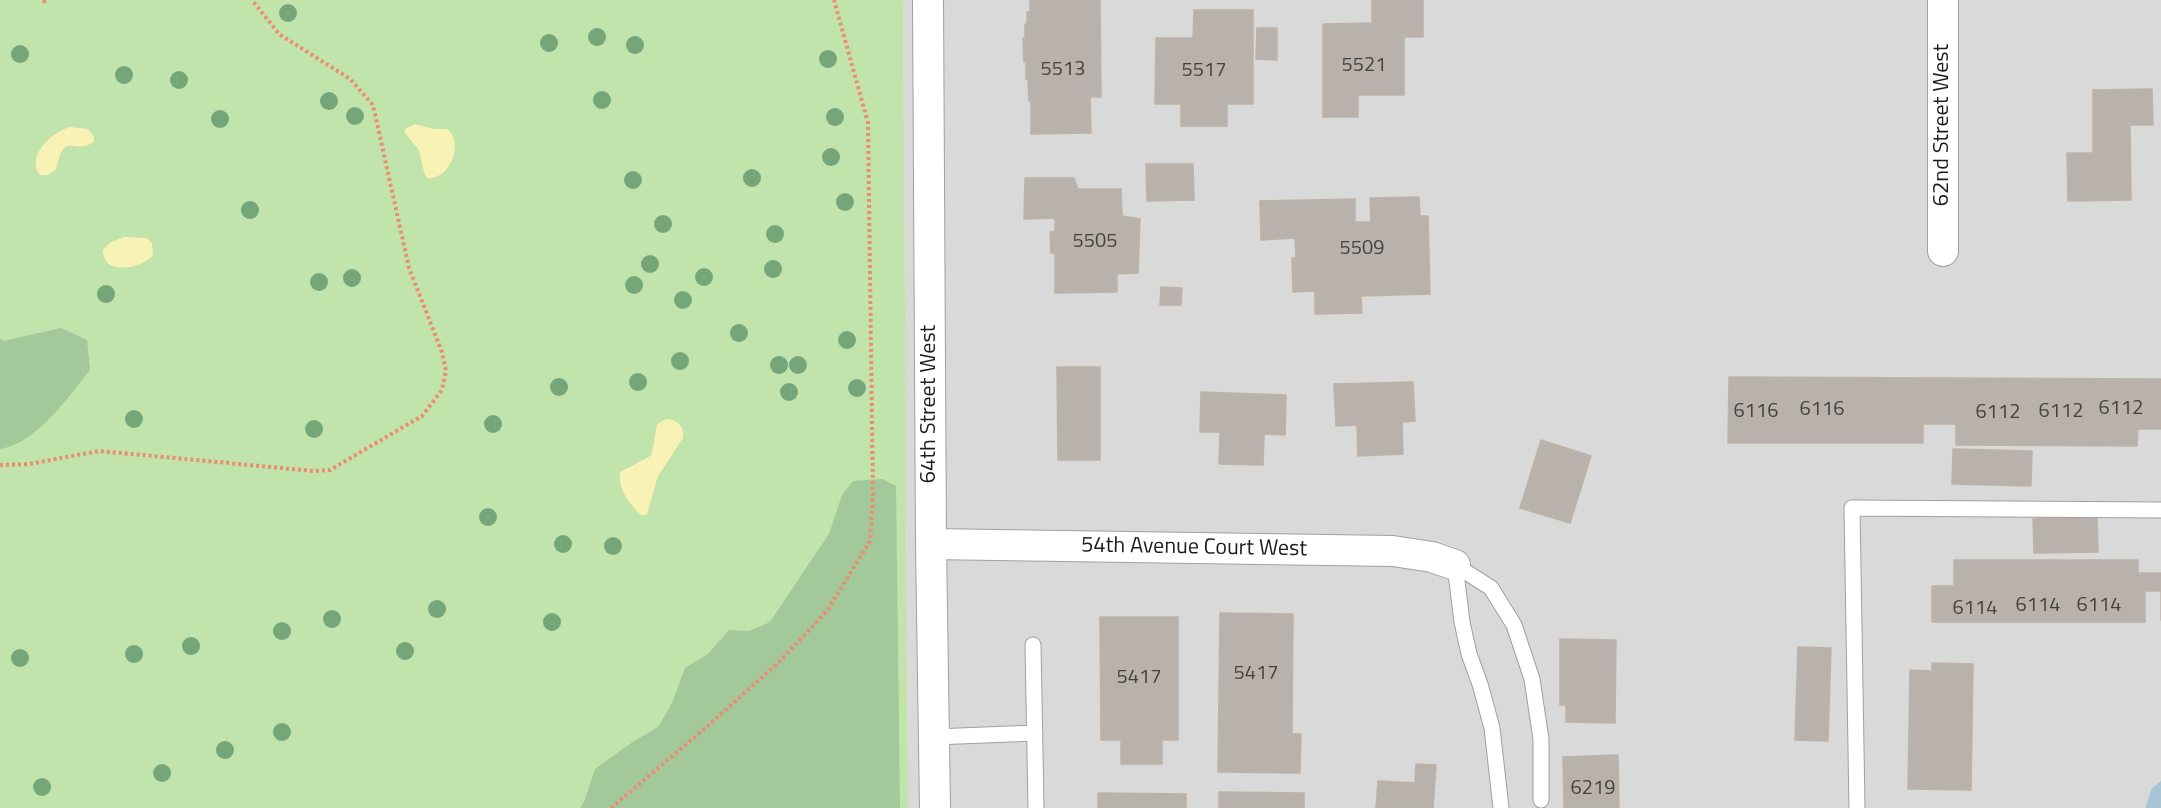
<!DOCTYPE html>
<style>
body{margin:0}
canvas{display:block;background:#eceae2}
</style>
<canvas width="2161" height="808"></canvas>
<script>
const g = document.querySelector('canvas').getContext('2d');
g.lineJoin = 'round';
function paint(path, color) { g.fillStyle = color; g.fill(path, 'evenodd'); }
function strokePath(path, color, width, dash) { g.strokeStyle = color; g.lineWidth = width; g.lineCap = dash ? 'butt' : 'round'; g.setLineDash(dash || []); g.stroke(path); }
function drawText(font, color, halo, rows, align = 'center') {
  g.font = font + ' "Titillium Web",sans-serif'; g.lineWidth = 4.5; g.setLineDash([]); g.textBaseline = 'middle'; g.strokeStyle = halo; g.fillStyle = color; for (const [text, x, y, turn = 0] of rows) {
    g.save(); g.translate(x, y); g.rotate((+turn || 0) * Math.PI / 180); g.textAlign = isNaN(turn) ? turn : align; if (halo) g.strokeText(text, 0, 0); g.fillText(text, 0, 0); g.restore();
  }
}
paint(new Path2D(`
 M903 0H2161V808H908Z`), '#dad9d9');
paint(new Path2D(`
 M0 0H903L908 808H0Z`), '#c1e3ac');
paint(new Path2D(`
 M61 328 87 340 90 370C68 397 36 444 0 449V338L3 341Z
 M882 479 896 486 900 808H580L584 802 595 769 634 741 658 727 672 703 685 668 708 654 729 630 749 631 770 622 829 534 842 495 853 481Z`), '#a3c89a');
paint(new Path2D(`
 M415 124 433 129H447C465 143 449 181 427 178L424 172 419 150 405 133V129Z
 M70 127 88 129 94 137V142C72 156 65 129 56 170L47 175H40C25 156 52 132 70 127Z
 M125 237 147 238 152 243 153 255C142 268 104 277 103 251 107 242 116 240 125 237Z
 M666 419C677 420 685 426 683 438L658 476 647 515H641C629 504 618 489 620 472L649 457 652 453 657 424Z`), '#f8f2b4');
paint(new Path2D(`
 M2161 781V808H2145L2152 788Z`), '#a6c6d7');
const building = new Path2D(`
 M1030 0H1100L1101 97H1090L1091 133 1031 134V101H1029L1028 79H1026V62H1024L1023 38H1025V24H1027V12H1030Z
 M1372 0H1423V37H1404V95H1358V117H1323V24L1372 23Z
 M1194 10H1253V104H1227V126H1181V104H1155L1156 38H1193Z
 M1257 28H1277V60L1256 59Z
 M2152 89 2153 125H2130L2131 200 2068 201 2067 153H2093V90Z
 M1146 164H1193L1194 200 1147 201Z
 M1025 178H1074L1078 189H1121L1122 216 1140 219 1138 273 1117 274V292L1055 293V253H1051L1050 232 1055 231V218L1024 219Z
 M1419 197 1420 216H1428L1430 294 1361 296 1362 313 1315 314V291L1293 292 1292 258H1296L1295 238 1261 240 1260 201 1355 199V222H1371L1370 198Z
 M1161 287 1182 288 1181 305H1160Z
 M1057 367H1100V460H1058Z
 M1729 377 2161 379V429H2138L2137 446 1956 445V424H1923V443H1728Z
 M1413 382 1415 421 1402 422 1403 454 1358 456 1357 425 1336 426 1334 384Z
 M1201 392 1286 395 1285 435 1264 434 1263 465 1219 464 1220 432H1200Z
 M1541 440 1591 456 1570 523 1520 508Z
 M1953 449 2032 451 2031 486 1952 484Z
 M2097 517 2098 552 2034 553 2033 519Z
 M1954 560H2138V573H2161V620V591H2145V622H1932V586H1954Z
 M1220 613 1293 614 1292 734H1301L1300 773 1218 772Z
 M1100 617H1178V740H1162V764H1121V740H1101Z
 M1560 639 1616 640 1615 723 1566 722V705H1560Z
 M1798 647 1831 648 1828 741 1795 740Z
 M1932 663 1973 664 1971 790 1908 789 1910 670 1932 671Z
 M1618 755 1619 808H1564L1563 757Z
 M1416 764 1436 765 1433 808H1376L1378 781 1415 783Z
 M1219 792 1304 793V808H1219Z
 M1098 793 1186 794V808H1098Z`);
paint(building, '#b9b2ac');
strokePath(building, '#bdb2a6', 1.5);
const lane = new Path2D(`
 M1455 565 1491 588 1514 625 1532 679 1541 739V800
 M1455 565 1462 622 1469 654 1480 684 1492 728 1501 808
 M1033 645 1036 808
 M934 737 1035 733
 M1857 808 1852 508 2161 510`);
const street = new Path2D(`
 M928 0 931 544 935 808
 M1943 251V0
 M931 544 1393 551 1432 557 1455 565`);
strokePath(lane, '#a0a0a0', 17);
strokePath(street, '#a0a0a0', 32);
strokePath(new Path2D(`
 M44 0 45 5
 M0 465 29 464 99 451 314 471 330 470 422 416 442 390 446 371 442 352 409 268 373 105 350 79 279 34 252 0
 M611 808 703 730 778 663 827 611 870 541 873 496 868 123 834 0`), '#ed8c72', 4, [3, 3]);
strokePath(lane, '#fff', 15);
strokePath(street, '#fff', 30);
g.fillStyle = '#75a67a';
for (const [x, y] of [
 [288,13],
 [597,37],
 [549,43],
 [635,45],
 [20,54],
 [828,59],
 [124,75],
 [179,80],
 [602,100],
 [329,101],
 [355,116],
 [835,117],
 [220,119],
 [831,157],
 [752,178],
 [633,180],
 [845,202],
 [250,210],
 [663,224],
 [775,234],
 [650,264],
 [773,269],
 [704,277],
 [352,278],
 [319,282],
 [634,285],
 [106,294],
 [683,300],
 [739,333],
 [847,340],
 [680,361],
 [779,365],
 [798,365],
 [638,382],
 [559,387],
 [857,388],
 [789,392],
 [134,419],
 [493,424],
 [314,429],
 [488,517],
 [563,544],
 [613,546],
 [437,609],
 [332,619],
 [552,622],
 [282,631],
 [191,646],
 [405,651],
 [134,654],
 [20,658],
 [282,732],
 [225,750],
 [162,773],
 [42,787]
]) { g.beginPath(); g.arc(x, y, 9, 0, 2 * Math.PI); g.fill(); }
drawText('20px', '#434240', null, [
 ["5521",1364,66],
 ["5513",1063,70],
 ["5517",1204,71],
 ["5505",1095,242],
 ["5509",1362,249],
 ["6112",2121,409],
 ["6116",1822,410],
 ["6116",1756,412],
 ["6112",2061,412],
 ["6112",1998,413],
 ["6114",2038,606],
 ["6114",2099,606],
 ["6114",1975,609],
 ["5417",1256,674],
 ["5417",1139,678],
 ["6219",1593,789]
]);
drawText('22px', '#1c1c1c', '#fff', [
 ["62nd Street West",1943,125,-90],
 ["64th Street West",930,404,-90],
 ["54th Avenue Court West",1194,548,1]
]);
</script>
